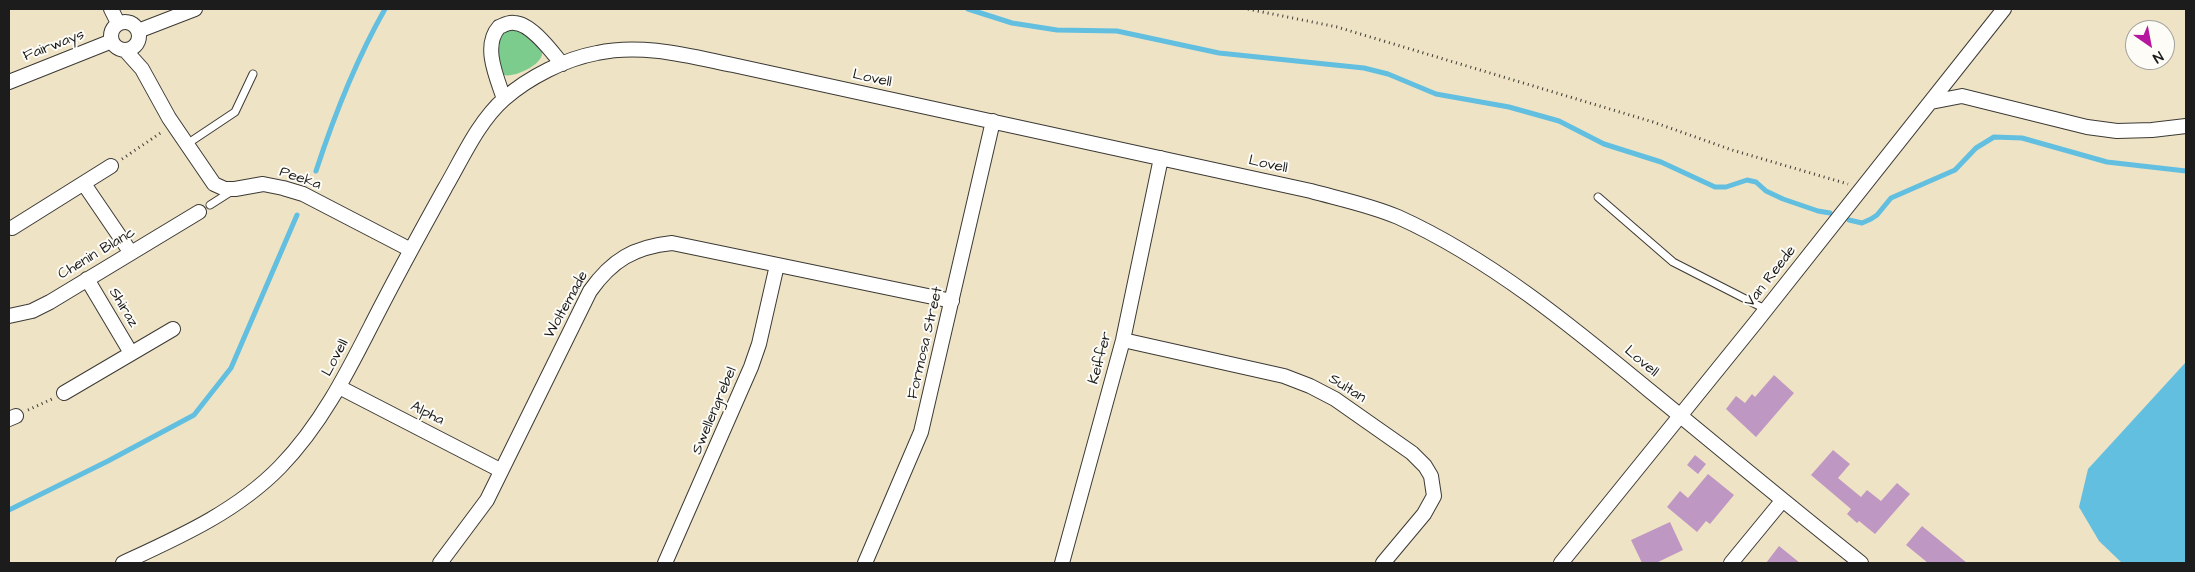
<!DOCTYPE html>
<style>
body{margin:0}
#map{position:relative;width:2195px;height:572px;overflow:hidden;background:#efe3c5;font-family:"Architects Daughter",sans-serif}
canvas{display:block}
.frame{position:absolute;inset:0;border:10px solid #1c1c1c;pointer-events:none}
.north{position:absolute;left:2125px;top:20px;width:50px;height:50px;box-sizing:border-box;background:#fdfcf7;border:1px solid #a3a29f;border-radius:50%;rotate:147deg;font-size:14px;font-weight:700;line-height:20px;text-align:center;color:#1c1c1c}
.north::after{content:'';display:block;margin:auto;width:18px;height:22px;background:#b5179e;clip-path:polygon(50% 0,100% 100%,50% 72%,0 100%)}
</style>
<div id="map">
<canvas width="2195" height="572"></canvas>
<div class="frame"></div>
<div class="north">N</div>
</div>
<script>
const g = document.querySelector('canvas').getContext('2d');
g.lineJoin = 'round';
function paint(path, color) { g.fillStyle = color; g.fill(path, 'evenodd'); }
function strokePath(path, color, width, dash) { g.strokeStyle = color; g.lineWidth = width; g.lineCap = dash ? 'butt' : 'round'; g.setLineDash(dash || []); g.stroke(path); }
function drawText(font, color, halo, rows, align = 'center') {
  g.font = font + ' "Architects Daughter",sans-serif'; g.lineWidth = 4; g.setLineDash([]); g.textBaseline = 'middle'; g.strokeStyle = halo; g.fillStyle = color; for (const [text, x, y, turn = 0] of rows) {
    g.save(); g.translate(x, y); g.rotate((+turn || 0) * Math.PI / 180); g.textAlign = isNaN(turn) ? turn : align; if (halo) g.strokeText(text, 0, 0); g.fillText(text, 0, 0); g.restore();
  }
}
paint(new Path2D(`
 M515 28C523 32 539 42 542 51 545 64 514 78 504 75L499 65 497 39 502 32Z`), '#7ccc8d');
paint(new Path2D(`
 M2186 362V563H2122L2099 541 2079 507 2088 469Z`), '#62bfe0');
strokePath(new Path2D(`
 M968 9 1012 23 1057 30 1117 31 1219 53 1364 68 1388 74 1436 94 1509 107 1559 121 1604 144 1661 162 1715 187H1726L1747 180 1756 182 1766 191 1783 199 1818 211 1830 213
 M316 171C334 116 356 60 385 9
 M1849 220 1862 223 1871 219 1877 215 1891 198 1955 170 1976 148 1994 137 2022 138 2107 162 2186 171
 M9 510 108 461 194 415 231 368 297 215`), '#62bfe0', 5);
paint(new Path2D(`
 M1774 375 1794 393 1756 437 1726 409 1736 396 1745 403 1752 394 1755 397Z
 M1833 450 1850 464 1838 478 1861 497 1867 490 1881 501 1897 483 1910 494 1875 534 1859 521 1857 523 1847 514 1851 509 1811 475Z
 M1695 455 1706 464 1698 474 1687 465Z
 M1708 474 1734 495 1710 524 1706 521 1697 532 1667 507 1680 491 1688 498Z
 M1670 522 1683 550 1656 563H1642L1631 540Z
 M1922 526 1967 563H1928L1906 545Z
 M1779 546 1800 563H1766Z`), '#be98c2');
const lane = new Path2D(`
 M187 144 235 112 253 74
 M1598 197 1673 262 1765 309
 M210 205 232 191`);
const street = new Path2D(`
 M111 9 118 23
 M111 36a14 14 0 1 1 28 0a14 14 0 1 1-28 0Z
 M138 31 195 9
 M125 50 142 69 169 118 214 184 225 189H235L263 184 283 188 303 194 411 250
 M9 82 112 41
 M504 99C497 78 482 46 499 27 504 25 509 22 514 23 531 23 552 52 562 64
 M1931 102 1962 96 2087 127 2117 131 2152 130 2186 126
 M84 184 131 253
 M12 228 111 166
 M87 279 131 353
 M9 316 32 311 50 302 199 212
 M1123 340 1284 376 1310 386 1335 399 1412 453 1425 466 1431 476 1434 496 1424 514 1383 563
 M339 387 500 470
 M64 393 173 329
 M9 419 16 416
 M123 563C179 537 236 512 280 467 321 425 347 373 373 322 396 277 420 233 445 188 462 159 478 122 504 99 529 77 565 59 597 53 642 43 689 56 733 65L1311 191C1340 199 1370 205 1398 217 1489 258 1573 327 1650 391 1720 448 1790 507 1861 563
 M440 563 487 500 590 291C612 260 634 247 672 243L952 301
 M665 563 751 367 759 344 777 265
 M865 563 921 432 993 121
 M1062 563 1123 340 1161 158
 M1561 563 1756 322 2004 9
 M1731 563 1782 501`);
strokePath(lane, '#3c3a35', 9);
strokePath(street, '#3c3a35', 16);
strokePath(new Path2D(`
 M1248 9 1337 27 1653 122 1732 150 1848 184
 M122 159 162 132
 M28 410 52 399`), '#3c3a35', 3, [1, 4]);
strokePath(lane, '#fff', 7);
strokePath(street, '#fff', 14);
drawText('15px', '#1c1c1c', '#fdfcf7', [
 ["Fairways",54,46,-21],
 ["Lovell",872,79,12],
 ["Lovell",1268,165,12],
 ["Peeka",300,179,19],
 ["Chenin Blanc",97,254,-31],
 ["Van Reede",1771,277,-52],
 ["Woltemade",567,305,-61],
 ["Shiraz",123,308,59],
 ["Formosa Street",926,343,-77],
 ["Lovell",336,358,-62],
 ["Keiffer",1101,358,-75],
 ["Lovell",1641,362,40],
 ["Sultan",1347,389,32],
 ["Swellengrebel",715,411,-67],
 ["Alpha",427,414,27]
]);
</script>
